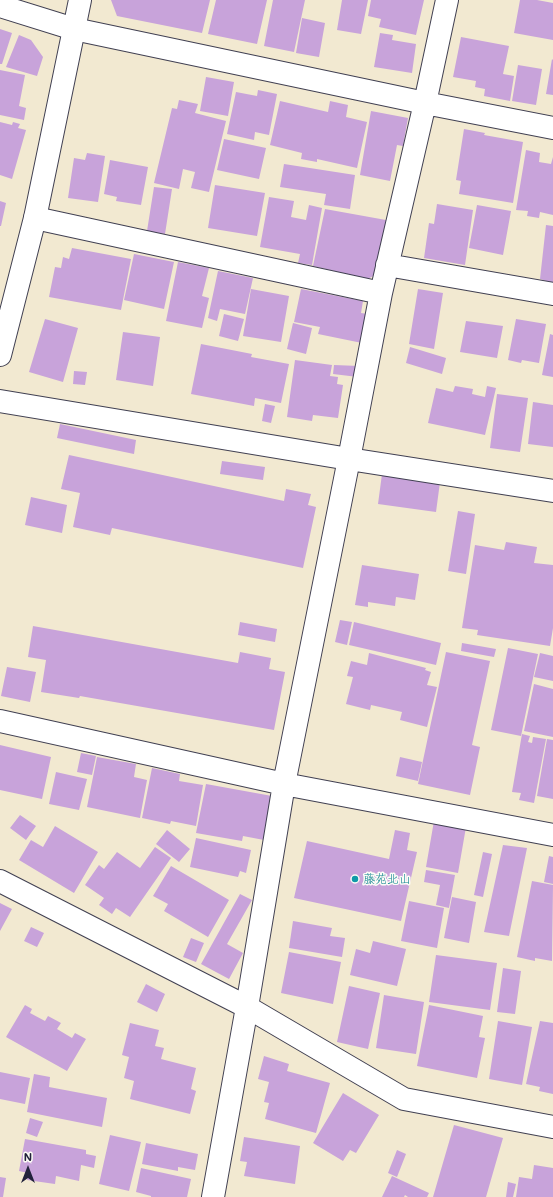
<!DOCTYPE html>
<meta charset="utf-8">
<style>
body{margin:0}
#map{position:relative;width:553px;height:1197px;overflow:hidden;background:#f2e9d1;font-family:Mali,sans-serif}
canvas{display:block}
.north{position:absolute;left:8px;top:1149px;width:40px;height:40px;-webkit-text-stroke:3px #fdfcf7;paint-order:stroke;rotate:0deg;font-size:11px;font-weight:700;line-height:16px;text-align:center;color:#22223b}
.north::after{content:'';display:block;margin:auto;width:14px;height:18px;background:#22223b;clip-path:polygon(50% 0,100% 100%,50% 72%,0 100%)}
</style>
<div id="map">
<canvas width="553" height="1197"></canvas>
<div class="north">N</div>
</div>
<script>
const g = document.querySelector('canvas').getContext('2d');
g.lineJoin = 'round';
function paint(path, color) { g.fillStyle = color; g.fill(path, 'evenodd'); }
function strokePath(path, color, width, dash) { g.strokeStyle = color; g.lineWidth = width; g.lineCap = dash ? 'butt' : 'round'; g.setLineDash(dash || []); g.stroke(path); }
function drawText(font, color, halo, rows, align = 'center') {
  g.font = font + ' Mali,"Klee One",sans-serif'; g.lineWidth = 3; g.setLineDash([]); g.textBaseline = 'middle'; g.strokeStyle = halo; g.fillStyle = color; for (const [text, x, y, turn = 0] of rows) {
    g.save(); g.translate(x, y); g.rotate((+turn || 0) * Math.PI / 180); g.textAlign = isNaN(turn) ? turn : align; if (halo) g.strokeText(text, 0, 0); g.fillText(text, 0, 0); g.restore();
  }
}
paint(new Path2D(`
 M111 0H210L202 33 117 16Z
 M216 0H267L257 44 208 34Z
 M273 0H305L294 52 264 46Z
 M342 0H368L361 34 337 30Z
 M371 0H424L416 35 379 27 381 19 368 16Z
 M520 0H537L553 3V40L514 33Z
 M302 18 325 23 319 57 296 53Z
 M0 29 12 33 2 64H0Z
 M380 33 393 35 392 40 416 44 412 73 374 67Z
 M19 35 31 40 43 57 37 76 6 67Z
 M461 37 509 46 503 74 514 76 510 101 484 96 485 89 475 87 476 81 453 77Z
 M552 59 553 60V95L546 94Z
 M518 65 542 69 536 105 512 101Z
 M0 70 25 75 19 106 26 108 24 120 0 115Z
 M206 77 234 82 228 116 200 111Z
 M258 90 277 94 269 135 255 132 254 140 227 134 236 92 257 96Z
 M179 100 198 104 195 113 226 121 209 192 191 188 195 172 183 169 179 189 154 183 172 108 177 109Z
 M280 101 328 112 330 101 348 105 346 117 367 122 357 168 317 159V162L301 159 302 153 270 145Z
 M371 111 408 118 403 146 397 145 390 181 360 175Z
 M0 122 12 125 13 122 20 124 18 128 26 130 12 179 0 175Z
 M464 129 485 133 484 135 523 142 513 203 459 194 461 181 456 180Z
 M224 139 266 148 259 179 217 170Z
 M526 150 540 153 539 162 551 164 553 157V215L540 212 539 218 527 216 528 211 516 210Z
 M87 153 105 156 98 202 68 198 74 158 85 160Z
 M110 160 148 167 141 205 116 201 117 197 104 194Z
 M284 164 355 175 350 209 324 205 326 194 280 187Z
 M215 185 265 193 257 236 208 228Z
 M154 187 172 189 165 234 147 231Z
 M269 197 294 201 291 217 306 220 309 205 322 208 312 265 298 263 300 254 260 247Z
 M0 201 6 203 1 226H0Z
 M437 204 473 210 465 265 424 258 429 223 434 224Z
 M477 205 511 211 503 255 469 248Z
 M325 209 386 220 380 272 368 279 313 266Z
 M546 225 553 226V286L546 285V281L540 279Z
 M72 248 131 259 121 310 49 297 55 267 61 268 63 257 69 259Z
 M134 254 174 262 164 309 124 300Z
 M178 262 209 268 202 296 209 298 202 328 166 321Z
 M218 271 253 278 245 314 220 309 217 321 208 318Z
 M251 289 289 296 281 342 243 336Z
 M301 289 363 301 361 313 368 314 362 343 318 334 320 327 294 322Z
 M418 289 443 293 434 349 409 344Z
 M224 314 244 319 238 341 219 336Z
 M45 319 78 328 63 382 29 372Z
 M516 319 546 324 539 363 522 360 521 363 508 360Z
 M466 321 503 326 497 358 460 352Z
 M293 323 312 328 306 354 287 349Z
 M123 332 160 337 153 386 116 380Z
 M550 334 553 335V377L542 375Z
 M201 344 252 354 251 357 289 364 281 403 255 398 254 406 191 394Z
 M410 347 446 358 442 374 406 363Z
 M295 360 332 365 330 376 338 377 337 384 343 385 338 418 313 415 312 421 287 417Z
 M334 365 359 366 358 377 333 374Z
 M74 371 87 372 85 385 73 384Z
 M455 386 473 389 472 394 485 397 487 386 496 388 485 435 428 423 436 388 453 392Z
 M497 394 528 398 520 452 490 448Z
 M533 402 553 405V447L528 444Z
 M265 404 275 406 271 423 262 421Z
 M60 424 136 440 134 454 57 438Z
 M69 455 284 501 286 489 311 494 308 505 316 507 303 568 112 528 110 535 73 527 80 493 61 489Z
 M222 461 265 467 263 480 220 474Z
 M382 474 440 482 436 512 378 504Z
 M31 497 67 505 62 533 25 525Z
 M458 511 475 514 466 574 448 571Z
 M506 542 537 547 534 563 553 565V628L550 646 477 635 478 630 462 628 475 545 504 550Z
 M362 565 419 574 415 600 396 597 395 606 368 602V607L355 605Z
 M340 620 352 622 347 645 335 642Z
 M240 622 277 629 275 642 238 635Z
 M354 622 441 643 436 665 349 645Z
 M33 626 238 663 240 652 271 658 269 669 285 672 274 730 80 696 79 698 41 692 46 660 28 657Z
 M462 643 496 649 494 657 461 651Z
 M508 648 538 654 521 736 491 730Z
 M446 652 490 661 472 745 480 747 470 795 418 784Z
 M369 653 426 668 425 670 431 672 427 685 437 687 427 727 400 720 402 712 371 705 370 710 346 704 353 677 347 676 351 661 367 665Z
 M540 653 553 656V681L534 677Z
 M7 667 36 672 30 702 1 696Z
 M534 684 553 689V737L524 731Z
 M522 734 530 736 528 742 532 743 533 737 546 739 534 803 519 800 521 793 512 792Z
 M547 739 553 740V799L537 796Z
 M0 745 51 757 42 799 0 790Z
 M81 753 96 756 92 775 77 772Z
 M97 757 136 764 134 777 147 780 140 818 87 807Z
 M400 757 422 762 418 781 396 776Z
 M152 768 180 774 179 781 203 785 196 826 171 821 170 824 142 818Z
 M56 772 87 779 79 810 49 804Z
 M206 784 272 796 264 840 243 836 242 841 196 833Z
 M20 815 36 826 26 840 10 828Z
 M434 821 466 827 458 873 426 867Z
 M55 826 98 852 74 893 19 860 31 840 43 847Z
 M167 830 190 849 179 862 156 844Z
 M395 830 410 833 407 850 417 852 401 921 294 898 307 841 389 859Z
 M196 838 251 850 246 873 240 871 238 877 190 867Z
 M503 845 527 848 509 936 484 932Z
 M155 847 171 858 130 917 116 908 112 914 99 905 104 898 85 885 99 865 104 869 117 852 140 868Z
 M483 852 492 854 483 897 474 895Z
 M549 856 553 857V884L544 882Z
 M171 866 229 900 208 937 164 911 168 904 153 896Z
 M426 870 455 875 449 908 436 905 440 885 424 882Z
 M532 881 553 885 552 961 535 958V961L517 957Z
 M240 894 252 900 227 944 243 953 229 979 201 964Z
 M452 897 476 902 469 943 444 938Z
 M409 901 444 908 437 948 401 941Z
 M0 903 12 909 0 931Z
 M293 921 332 928 330 936 345 938 342 957 289 948Z
 M31 927 44 933 37 947 24 941Z
 M191 938 204 943 196 962 183 957Z
 M373 941 406 949 397 986 350 975 356 949 370 953Z
 M289 952 341 962 333 1004 281 993Z
 M436 955 497 963 490 1010 429 1002Z
 M503 968 521 971 515 1014 497 1012Z
 M146 984 165 994 157 1012 137 1002Z
 M349 986 380 993 368 1049 337 1042Z
 M384 995 424 1002 416 1054 376 1048Z
 M25 1005 32 1009 30 1013 45 1021 48 1016 61 1023 57 1029 72 1038 75 1033 86 1039 67 1071 6 1037Z
 M429 1005 483 1016 479 1037 485 1038 477 1078 417 1066Z
 M498 1021 532 1027 522 1085 489 1079Z
 M540 1021 553 1023V1094L539 1091 540 1087 526 1084Z
 M130 1023 159 1030 155 1046 164 1048 161 1059 196 1068 191 1089 196 1091 190 1114 130 1099 134 1081 124 1078 129 1057 122 1055Z
 M264 1056 289 1064 287 1071 330 1083 316 1133 265 1119 269 1103 264 1102 269 1082 258 1079Z
 M0 1072 30 1078 25 1104 0 1099Z
 M34 1074 50 1077 49 1087 107 1098 102 1127 27 1112Z
 M343 1093 379 1115 356 1153 350 1150 343 1161 313 1143Z
 M30 1118 43 1122 37 1137 26 1133Z
 M454 1125 503 1138 486 1197H433Z
 M110 1135 141 1142 129 1191 99 1184Z
 M244 1137 300 1146 295 1184 244 1176 247 1162 240 1161Z
 M25 1139 86 1150V1154L96 1156 94 1168 81 1165 79 1181 56 1176 55 1184 27 1180 28 1173 19 1171Z
 M146 1143 198 1154 195 1170 178 1167V1171L142 1164Z
 M397 1150 406 1154 397 1177 388 1173Z
 M534 1165 553 1168V1197H516L519 1177 532 1179Z
 M141 1168 191 1179 187 1197H151V1196L136 1192Z
 M392 1176 429 1193 427 1197H408L405 1195 404 1197H382Z
 M0 1177 6 1178 3 1197H0Z
 M508 1182 516 1184 513 1197H506Z`), '#c8a3da');
const street = new Path2D(`
 M0 6 74 29 425 103 553 128
 M35 218 381 293
 M387 265 553 294
 M0 401 349 459 553 491
 M0 721 284 784 553 835
 M0 881 247 1007 404 1099 553 1127
 M213 1197 247 1007 284 784 349 459 381 293 425 103 447 0`);
const secondary = new Path2D(`
 M0 355 35 218 80 0`);
strokePath(street, '#414052', 24);
strokePath(secondary, '#414052', 24);
strokePath(street, '#fff', 22);
strokePath(secondary, '#fff', 22);
for (const [x, y, r, color] of [
 [355,879,4,"#0f9aa8"]
]) { const dot = new Path2D(); dot.arc(x, y, r, 0, 2 * Math.PI); g.fillStyle = color; g.fill(dot); strokePath(dot, '#fdfcf7', 1.5); }
drawText('12px', '#0d838f', '#fdfcf7', [
 ["藤苑北山",363,879]
], 'left');
</script>
